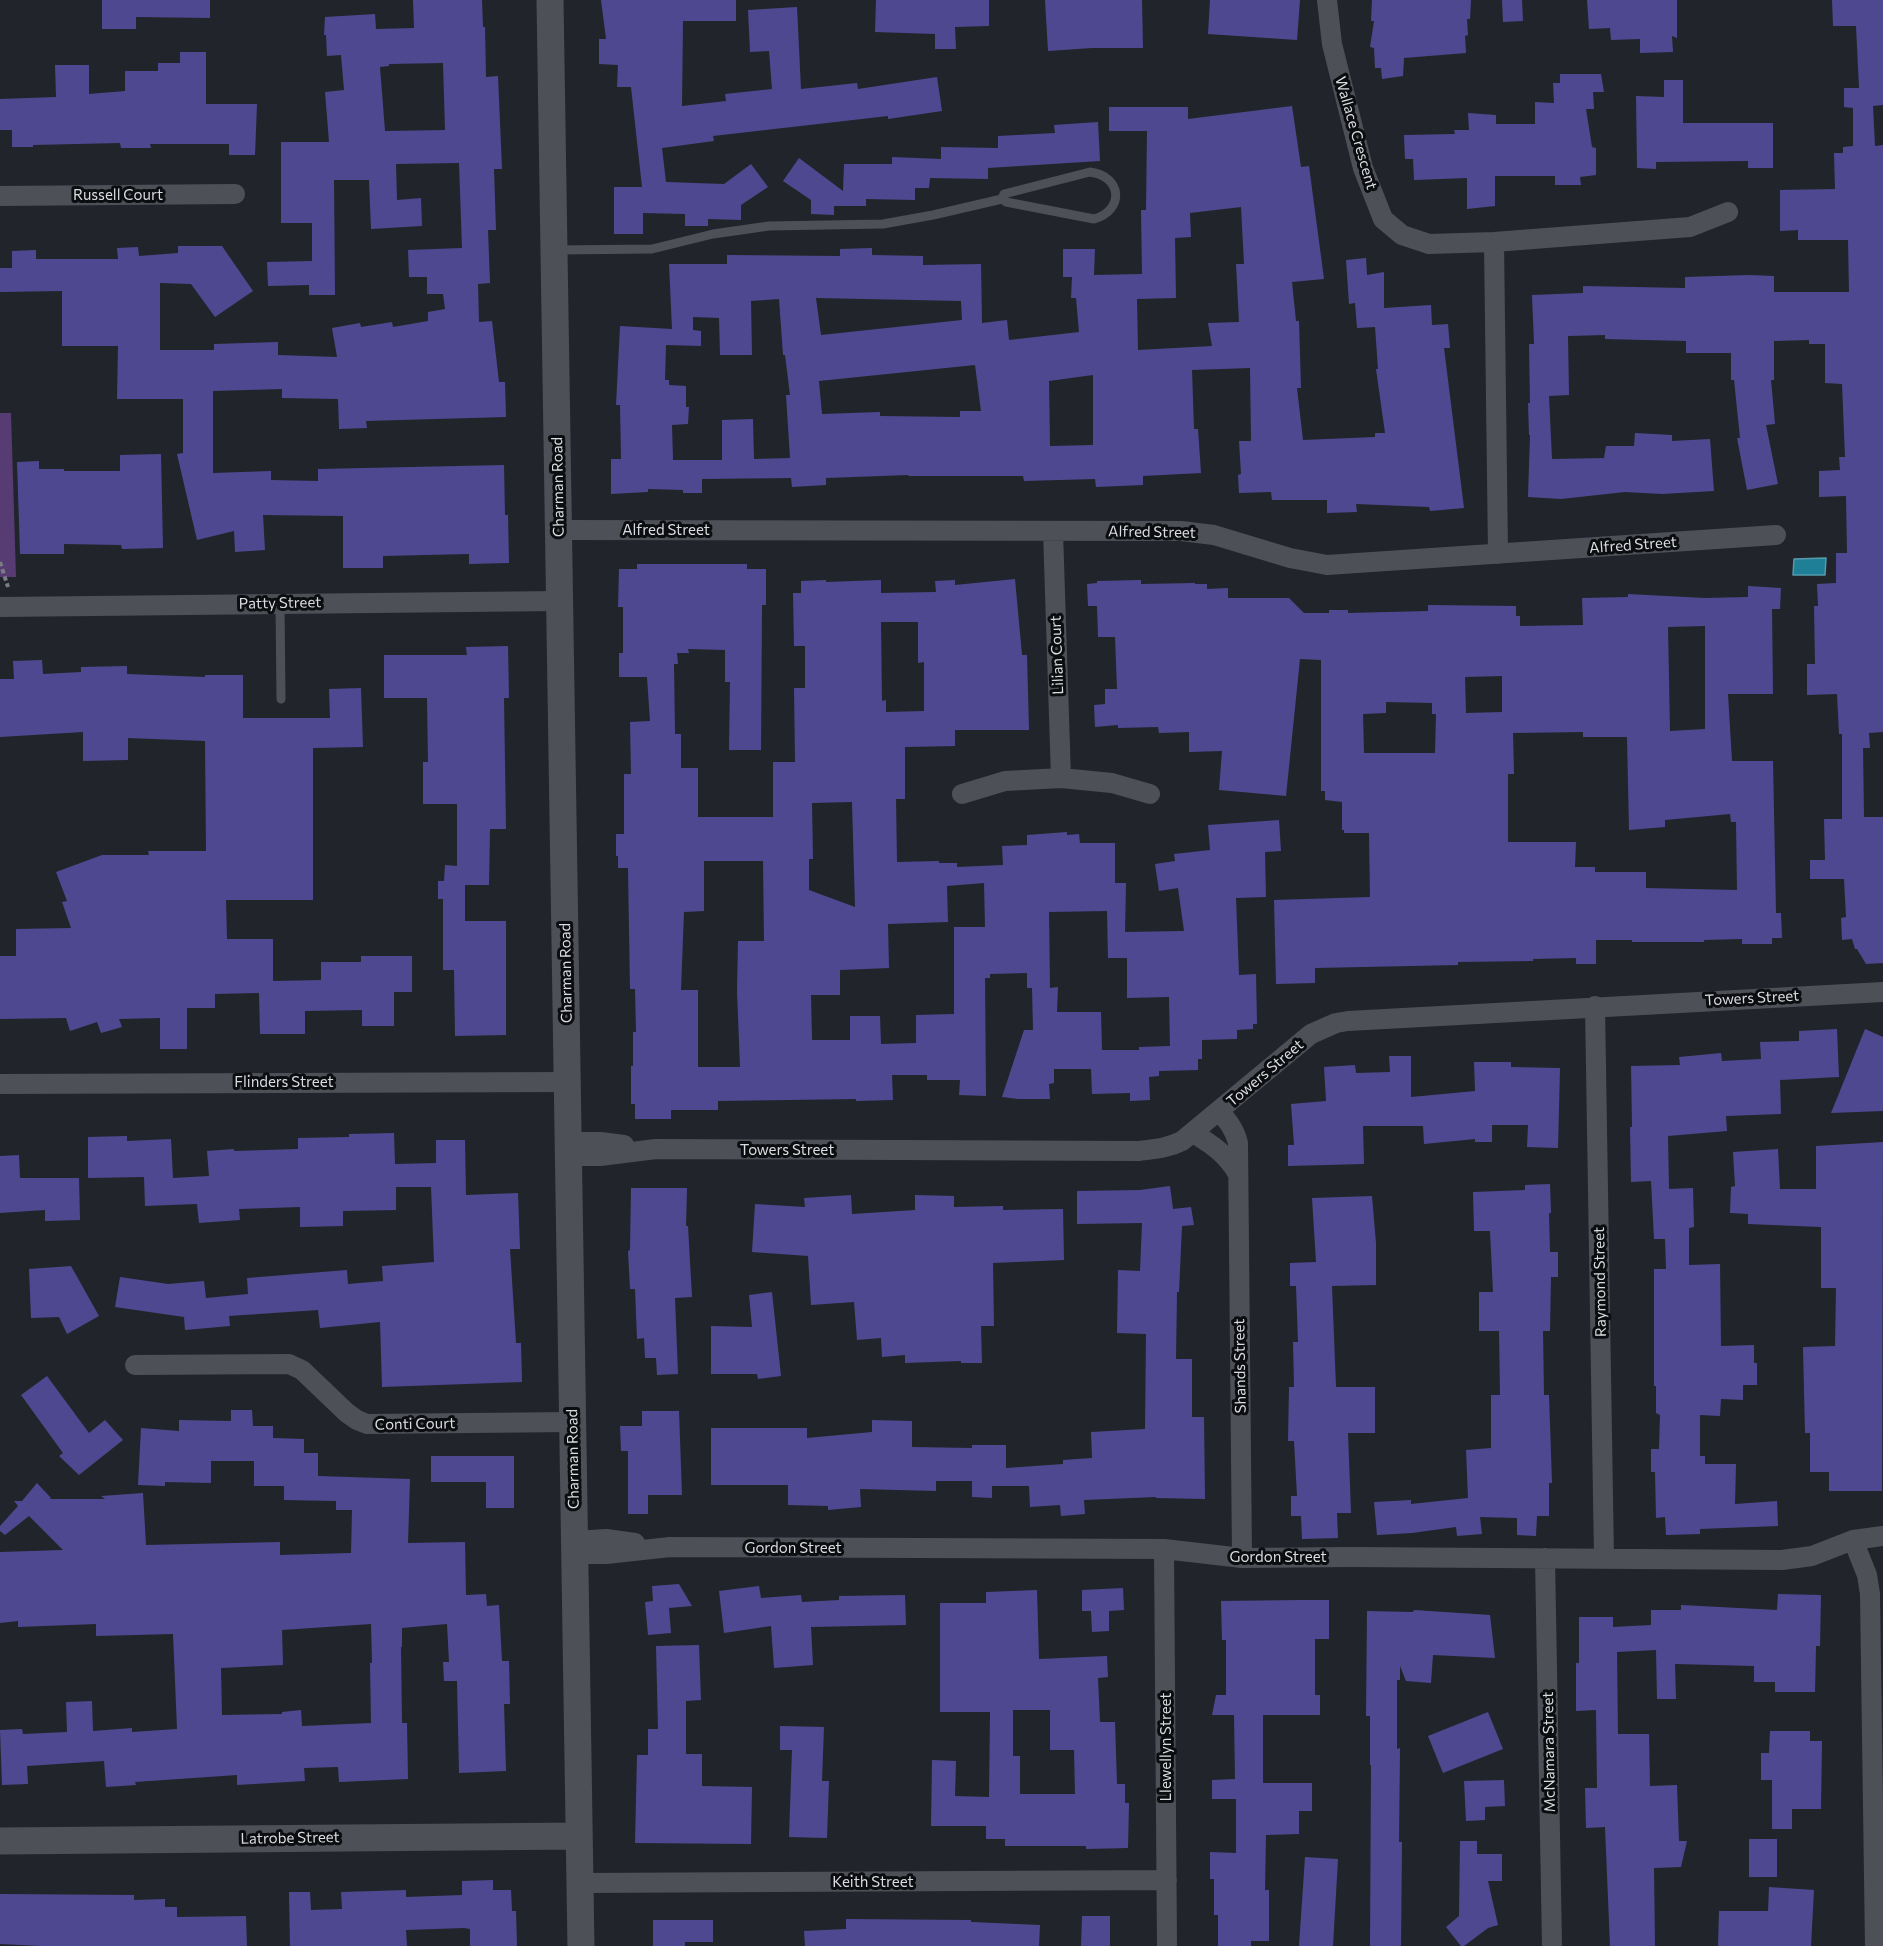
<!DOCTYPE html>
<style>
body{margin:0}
canvas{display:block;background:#21242a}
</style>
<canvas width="1883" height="1946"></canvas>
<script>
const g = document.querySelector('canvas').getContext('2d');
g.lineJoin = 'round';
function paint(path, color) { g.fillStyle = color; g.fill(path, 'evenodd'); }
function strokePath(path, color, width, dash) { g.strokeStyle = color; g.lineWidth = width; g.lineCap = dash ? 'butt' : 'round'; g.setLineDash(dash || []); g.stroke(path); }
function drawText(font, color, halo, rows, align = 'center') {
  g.font = font + ' Commissioner,sans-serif'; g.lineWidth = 6; g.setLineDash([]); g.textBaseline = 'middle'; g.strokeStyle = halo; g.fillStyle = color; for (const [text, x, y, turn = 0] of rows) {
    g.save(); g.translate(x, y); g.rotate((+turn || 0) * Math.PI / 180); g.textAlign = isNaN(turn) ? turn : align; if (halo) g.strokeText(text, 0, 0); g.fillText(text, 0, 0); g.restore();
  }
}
paint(new Path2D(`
 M0 413H11L16 577H0Z`), '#573b73');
const water = new Path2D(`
 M1826 558 1825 575H1793L1794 559Z`);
paint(water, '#1e7f97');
strokePath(water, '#569bad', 1.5);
paint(new Path2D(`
 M102 0H210V18L136 17V29H102Z
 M413 0H482L483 27H485L486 77 498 76 502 169H494L496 230H488L490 283 478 284 479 322 492 321 499 382H505L506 417 366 421 367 428 339 429 338 399 282 398V389L213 391V473L271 471V480L318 481V469L504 465 505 515H508L509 563 469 564V554L383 556V568H343V516L263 515 265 550 235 552 234 531 197 540 177 454 183 453V399H117L118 346H62V291L0 292V268H12V251L36 250V259H118L117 248 138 247 139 256 178 253V246H222L253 291 215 317 191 284 160 283V350H214V344L278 342V355L337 357 332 328 360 323 361 327 392 322 393 327 428 321V312L445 309 443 294H427V277H409L408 250 462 248 459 163 396 164 397 200 421 198 422 226 371 229 369 180H334L335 295H309V285L268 286 267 262 312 261V223H281V142H329L325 92 344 90 341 55 327 56 326 35H324L325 17 375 14 376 29 414 28ZM443 63 445 130 385 131 380 67 389 66V64Z
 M601 0H736V21H683L682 106 726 101 725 94 772 89 769 51 750 52 748 10 797 7 801 89 857 83 858 89 937 77 942 111 888 119V116L713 136 714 141 662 148 666 182 724 184 751 164 768 187 741 205V220L708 219V226H685V214L643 213V234H614V187H642L631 87H617L618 65 599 64V39H606Z
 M876 0H989V26L955 27 956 49H935V34L875 32Z
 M1045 0H1142L1143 48H1092L1048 51Z
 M1210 0H1300L1297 40 1208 34Z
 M1372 0H1471L1470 19H1467L1468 35 1465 36 1466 53 1404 58 1403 76 1382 79 1381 68H1375L1374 48 1370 47 1374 21H1371Z
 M1502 0H1522L1523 21 1503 22Z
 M1587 0H1677V38L1672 36 1673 52 1640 53V39L1611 40 1610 28 1589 29Z
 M1832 0H1883V105L1873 106 1875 146 1883 145V732L1869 733 1870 748H1863L1864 817H1883V963L1866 964 1857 949H1855L1852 939 1842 940 1841 918 1846 917 1844 879H1810V860H1825L1824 819H1842V734H1839L1837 694 1807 695V664H1815L1814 606H1818L1817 584 1836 583V553H1847L1846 496 1819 497V471L1840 470 1839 457H1845L1842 384 1825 383V344H1809V340L1774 341V380H1771L1775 424 1766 425 1778 484 1747 490 1737 438H1740L1734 380H1731V353H1686V341L1605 339V335L1568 336 1569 395 1549 396 1552 459 1604 458 1606 446H1634L1635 433 1672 435V441L1710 439 1714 491 1662 494 1625 492 1561 499 1528 497 1530 435H1529L1528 403H1530L1529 344H1534L1532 295 1583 293V286L1685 288V277L1749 275 1774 276V292H1849L1848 240H1798V230L1780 231V190L1835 189 1834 153H1843V147L1853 146V108L1844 107V88H1859L1856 26H1833Z
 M180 52H206V104H257L255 155H229V144H150L151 148H121L120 143 33 145V147H12V130H0V99L56 97 55 65H89V94L125 91V71H158V63H180Z
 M1560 74H1601L1604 92H1593L1594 109H1586L1592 147 1596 148V175L1580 177 1581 185H1555V176H1495V206L1467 209V178L1414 180 1413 159H1405L1404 135 1455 134 1454 130H1469L1468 113 1496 115V124H1535V102L1554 103 1553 83H1560Z
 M1664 80H1683V123H1773V168H1748V161L1656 162V169L1637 168 1636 96 1664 97Z
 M1292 106 1301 167 1309 166 1324 279 1292 282 1296 321H1299L1301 388H1297L1303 440 1375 437V433H1385L1376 369H1378L1375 327 1357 328 1355 303 1349 304 1346 260 1366 258 1367 275 1384 272V308L1431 305 1432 325 1448 324 1450 348H1444L1464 508 1430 511 1429 507 1356 504 1357 512 1327 513V500H1272L1271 492 1239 493 1238 475 1241 474 1239 441H1251L1250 368 1192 370 1194 429H1198L1201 473 1143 476V485L1096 487 1095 479 1024 481 1023 476H909L908 475 826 478V485L792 487 791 478 702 479V493H683V490L648 489V492L611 494V459H621L620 405H616L620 326 672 329 669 264H727V255L840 256V249L872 248V255L923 256V265L981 264 982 323 1007 320 1009 340 1079 332 1076 298H1071L1072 277H1063V249H1095L1094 275 1142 274 1141 210H1146L1147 131H1109V107H1188V119ZM1241 207 1244 264H1236L1239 322 1208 323 1212 346 1138 350 1137 299 1176 298 1175 238 1191 237 1190 213ZM816 298 961 301 962 320 821 335ZM779 299 783 355H785L790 395H786L790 458 754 459 753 419 722 420V460H673L672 425 688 424 689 407H686V386L669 385V380H665L666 345 701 346V331L693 330V317L719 318 720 355H752L751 301ZM975 365 981 411H960V417L880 416V412L822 414 819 381ZM1093 375V445L1050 446 1049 381Z
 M1098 122 1100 161 988 168V179L930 178 929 188H915V200L866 199V206H834V215L811 214V200L783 181 799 158 843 191 844 164H892V157L941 159V147L998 148V136L1055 133 1054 125Z
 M161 454 163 548 122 549 121 545 64 544V554H20L17 462 39 461V469H64V471H120V455Z
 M637 564H747V569H766V605H762L761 750H729L730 682H725V650L688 649 689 653H677L678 664H674L675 734H681V768H698V817H773V762H795L794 688H805V646H794L793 593H801V581L826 580V582L881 580V593L936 592 935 581 955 580V585L1015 579 1022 655H1027L1029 730H955V746L905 747V799H896L897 862 939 861V863H957V867L1003 865 1002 846 1027 845V835L1067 832V835L1079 834 1080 843H1115V883H1126L1125 932 1184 931 1178 888 1159 891 1155 864 1175 861 1174 854 1210 850 1208 825 1279 820 1281 851 1265 852 1266 897 1236 898 1239 975 1256 974 1257 1024H1253V1029L1237 1030V1039L1202 1040V1059H1198V1070L1159 1071V1076L1149 1077 1150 1100 1130 1101V1093L1092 1094 1091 1069H1054V1083L1049 1084 1050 1099H1018L1002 1097 1024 1030H1033L1032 988H1027V973L990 974V978H985L986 1096 959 1095 960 1080H927V1075H892L893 1100 856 1101V1099L718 1101V1110H671V1119H635V1104H631V1066H633V1032H636L635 989H630L628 868H618V856H616V834H624V774H631L630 722 650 721 647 677H619V653H623V607H618L619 569H637ZM881 622H918V663L924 662V711L886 712V700L882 701ZM852 802 855 907 809 890V859H813L812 803ZM704 861H763L764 941H738L737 991 740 1067H698V990H681L684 912 704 911ZM984 883 985 927H954V1014L916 1015V1043L881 1044 880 1016H850V1040H812L811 995H840V970L889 968 888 924 948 922 947 886ZM1107 911 1108 958H1127V998L1169 997 1170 1046 1139 1047V1050H1102L1101 1012H1057L1058 987 1050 988 1049 912Z
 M1141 580V584L1195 583V584H1207V589L1228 588V598H1289L1304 613H1329V610H1348V613L1428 611V605L1516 606V616H1520V626L1583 625 1582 598 1628 597V594L1705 598 1748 597V586L1781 588 1780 609H1772L1773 694H1728L1732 761H1773L1776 913H1781L1782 938H1772V944H1742V939L1704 940V942H1632V940H1596V964H1576V958L1533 959V961L1458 962V965L1315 968V983L1276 984 1274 900 1370 897 1369 833H1344V830H1342V802L1325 800V791H1321V660L1300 659 1286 796 1219 790 1222 751 1189 752V732L1159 733 1158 727 1118 728V725L1095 727 1094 705 1105 704V689H1117L1115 637H1098L1097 606H1088L1087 584 1097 583V581ZM1705 626V729L1670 731 1668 627ZM1502 676V712L1466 713 1465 677ZM1386 702 1432 703V714H1436L1435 753H1364L1363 714 1386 713ZM1583 732V737H1627L1629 830 1665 827V820L1730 814 1731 822H1736L1737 890 1646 888V872H1595V867H1575L1576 842H1508V774H1514L1513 733Z
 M508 646 509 698H504L506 829H490L489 885H465V921H506V1035L455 1036 454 970H443V899H438V881H444L445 865 457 866V804H423V762H428L427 698H384V655H467L466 647Z
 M42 660 43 674 81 672V667L127 666V674L205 677V675H243V718H330L329 689 361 688 363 747 313 748V900H226L227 939H273V981L321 980V962H361V956H412V992H394V1026H362V1010L305 1011V1034H260L259 993 215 994V1008H187V1049H160V1018L119 1019 122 1027 101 1033 97 1022 70 1031 66 1018 0 1019V956H16V929L71 928 62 902 67 901 56 872 102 855H149L148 851H206L205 741 128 738V760L83 761V732L0 737V679H14L13 661Z
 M1837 1029 1839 1077 1780 1080 1781 1114 1726 1116 1727 1131 1668 1136 1669 1189 1693 1188 1694 1227 1689 1228V1265L1720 1264 1721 1346 1754 1345V1363H1757V1385H1743V1400L1721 1399 1720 1416 1700 1415V1456H1705V1464H1736L1735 1504 1777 1501 1778 1526 1700 1529V1534L1666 1535 1665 1517 1656 1518 1655 1472H1651V1449H1659L1660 1415 1656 1413V1386H1654V1269H1666L1665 1239H1654L1651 1181 1631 1182 1630 1127H1632L1631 1066 1680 1065 1679 1057 1721 1053 1722 1061 1761 1059 1760 1042 1799 1041V1031Z
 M1865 1029 1883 1037V1111L1831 1113Z
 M1389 1056H1411V1097L1475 1091 1474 1062H1511V1067L1560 1068 1558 1148 1527 1147 1528 1125H1492V1142H1475V1139L1424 1144 1423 1126H1363L1364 1164 1288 1166V1145H1294L1291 1104 1326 1101 1324 1067 1355 1065 1356 1073 1390 1072Z
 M394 1133 395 1164 436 1163V1140H465L466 1195 518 1193 520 1249H510L516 1343H521L522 1382 382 1387 380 1322 320 1328 318 1310 229 1316 230 1326 185 1330 184 1317 115 1307 120 1277 168 1284 204 1281 206 1298 248 1294 247 1278 347 1270 348 1284 383 1281 382 1266 434 1262 431 1187H396V1210L343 1211V1226L300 1227V1207L239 1209 240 1220 199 1223 197 1204 145 1206 144 1177 88 1178V1137L127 1136V1141L171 1139 173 1178 209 1176 207 1151 234 1149V1151L298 1149V1138L349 1137V1134Z
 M1883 1142 1882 1491H1829V1472H1810V1433H1805L1803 1347 1835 1346 1836 1288H1821V1227L1748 1224V1214L1730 1213 1731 1187 1735 1186 1733 1152 1778 1149 1780 1189H1816V1146Z
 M19 1155 20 1178H79L80 1220 45 1221V1210L0 1213V1156Z
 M1550 1184 1551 1213H1549L1550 1252H1558V1277H1551L1550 1331H1543L1544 1395H1549L1552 1483H1549V1516H1537L1536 1536 1517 1535V1518L1480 1517 1482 1534 1457 1536 1456 1527 1412 1533 1377 1535 1374 1502 1411 1500V1504L1468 1498 1466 1450 1491 1448V1395H1500L1499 1331H1479V1292H1493L1490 1231H1474L1473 1192 1525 1190V1185Z
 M1170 1186 1173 1209 1191 1207 1194 1225 1182 1226 1179 1292H1177L1176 1359H1192V1417H1204L1205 1499 1156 1498V1497L1084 1500 1085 1514 1061 1516 1060 1505 1030 1507 1029 1486H992V1498L972 1497V1481H936V1491L860 1489 861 1507 828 1510V1506L788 1505V1485H711V1428H807V1438L872 1432V1420L912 1421V1447L972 1448V1445H1006V1468L1063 1464V1460L1092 1458 1091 1432 1145 1429 1146 1334 1117 1333 1118 1270 1140 1271 1142 1223 1077 1224V1191L1140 1190Z
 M631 1188H687L686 1226H688L692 1297 675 1298 678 1374 657 1375 656 1358H645L644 1338 637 1339 635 1289H630L628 1251 630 1250Z
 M851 1195 852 1214 915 1210V1195L954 1196V1207L1003 1206V1210L1063 1209 1064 1260 993 1263 994 1326H981L982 1363H961V1361L905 1363V1355L882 1357 881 1338 857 1340 854 1302 811 1305 808 1256 752 1252 755 1204 805 1207 804 1198Z
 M1372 1196 1376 1243V1285L1332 1286 1336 1387H1375V1433H1348L1351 1513H1337L1338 1538 1302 1539 1301 1516H1291V1496H1297L1294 1441H1288L1289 1387H1294L1293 1342H1298L1296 1286H1290V1263L1316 1262 1312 1198Z
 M71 1266 99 1316 67 1334 59 1317 31 1318 29 1269Z
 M772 1292 781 1376 758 1379 757 1374H711V1326L752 1327 749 1295Z
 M47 1376 89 1433 105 1420 123 1440 79 1475 59 1456 63 1453 21 1395Z
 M231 1410H252L253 1426H273V1438L304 1439V1453H318V1476L410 1479 408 1543 465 1542 466 1595 486 1594 487 1606 499 1605 502 1661H509L510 1704H504L506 1771 459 1773 457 1681H444L443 1662H449L447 1624 402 1628V1647H401L402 1723H407L408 1779 339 1782 338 1767 304 1768 305 1781 237 1785V1775L135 1782 136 1785 106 1787 104 1761 27 1766 28 1784 2 1785 0 1730 22 1729 23 1734 67 1732 66 1702 92 1701 93 1731 132 1728V1732L177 1729 173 1634 96 1636V1624L18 1627V1621L0 1623V1552L63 1550 29 1516 5 1535 0 1531V1526L18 1506 14 1501H22L37 1483 51 1498 50 1499H105L101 1496 143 1493 146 1545 280 1542V1555L351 1553 352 1510H336V1501L284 1500V1486H254V1461H211V1483L165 1482V1486L138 1485 141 1428 179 1431V1420L231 1421ZM371 1624 372 1663H370L371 1723 302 1726 301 1710 282 1712V1714L222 1715 221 1668 283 1665 282 1630Z
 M642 1411H679L682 1495H648V1514H628V1451H621L620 1426H642Z
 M431 1456H514V1508H486V1482H431Z
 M679 1584 692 1606 669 1608 671 1633 648 1635 645 1602 653 1601 652 1586Z
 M759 1586 761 1598 801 1595 802 1602 839 1600V1596L905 1595 906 1625 811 1627 813 1665 774 1668 771 1626 724 1633 719 1591Z
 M1123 1588 1124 1610 1109 1611V1631L1092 1632 1091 1611H1082V1590Z
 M1037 1590 1039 1659 1107 1656 1108 1677 1098 1678 1100 1722H1115L1117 1784H1125V1803H1129L1128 1848 1086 1849V1846H1005V1839H986V1826H931L932 1760 956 1761 955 1796 989 1797 990 1712H940V1603H986V1592ZM1013 1710H1050V1750H1074L1075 1794H1020V1756H1013Z
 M1778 1594 1821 1595 1820 1646H1816L1815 1692H1775V1682H1754V1666L1675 1664 1676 1699H1657L1656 1650 1617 1652 1618 1734H1649L1650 1786 1677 1785 1679 1841H1687L1681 1867 1654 1868 1655 1946H1610L1605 1827 1586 1828 1585 1788H1597L1596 1710 1576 1711V1663H1579V1617H1613V1627L1651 1625V1610H1681V1605L1777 1610Z
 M1301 1600H1329V1639H1315V1695H1320V1715H1263V1783H1312V1811H1299V1834L1266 1835 1265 1890H1269V1941H1251V1946H1218V1915H1214V1879H1210V1852L1236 1853V1799H1212V1780L1235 1779 1234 1715H1212L1216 1695H1226V1640H1222L1221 1601Z
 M1414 1610 1490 1615 1495 1658 1433 1655 1431 1683 1406 1681 1400 1666V1680H1397V1749L1400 1748 1399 1842H1402L1401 1946H1370L1371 1765H1370V1716H1366L1367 1611 1413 1612Z
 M699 1645 701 1700 686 1701V1754H702V1786L752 1787 751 1844 635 1843 637 1755H648V1729H658L656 1646Z
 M1488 1712 1503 1749 1443 1773 1428 1736Z
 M780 1726 824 1727 822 1781H829L827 1838 789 1837 792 1750H780Z
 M1770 1731H1810V1741H1822L1821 1809H1792V1829H1772V1780H1761V1753H1769Z
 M1504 1780 1505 1806 1485 1807V1820L1466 1821 1464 1781Z
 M1749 1839H1777V1877H1749Z
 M1460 1841H1477V1854H1502V1881H1488L1498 1925 1488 1928 1464 1946H1461L1446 1927 1459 1916Z
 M1305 1857 1338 1859 1333 1946H1299Z
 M493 1880V1890H511L512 1911H516L517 1946H470V1929L464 1928 406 1930 407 1946H290L289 1892H310L311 1910 342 1909 341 1892 406 1890V1897L462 1895V1881Z
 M1769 1887 1814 1890 1811 1946H1718L1719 1911H1768Z
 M0 1894 134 1895V1900L165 1899V1907H177V1917L246 1916 247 1946H40L0 1944Z
 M1082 1916H1110V1946H1081Z
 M846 1919 971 1920V1922L1040 1925 1039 1946H805L804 1931 846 1929Z
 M653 1920H713V1942H685V1946H653Z`), '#4e4890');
strokePath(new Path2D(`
 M0 562 8 587`), '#7a7d82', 4, [4.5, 3]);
strokePath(new Path2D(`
 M557 250 652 249 713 234 769 226 883 224 933 215 1002 199 1004 194 1090 172C1122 176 1125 210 1094 219L1006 202 1002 199
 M280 603 281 699`), '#4d5057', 9);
strokePath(new Path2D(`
 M1327 0 1332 44 1363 168 1383 219 1402 235 1429 244 1494 242 1690 227 1728 212
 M0 196 235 194
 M1494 242 1498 554
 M559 530 1181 531 1214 535 1290 558 1327 565 1776 535
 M1053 531 1061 778
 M0 607 560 601
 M962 794 1005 781 1061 778 1112 783 1150 794
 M1595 1006 1604 1558
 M0 1084 567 1082
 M1219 1111C1228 1121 1235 1130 1238 1143L1242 1558
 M1193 1133C1213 1145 1226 1154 1238 1174
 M569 1142H600L624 1145
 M569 1156H600L656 1149 1139 1151C1155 1149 1168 1148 1182 1141L1311 1034 1336 1023 1348 1021 1883 992
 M135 1365 289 1364 302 1370 347 1413 357 1420 367 1424 573 1422
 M1853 1540 1867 1575 1870 1594 1875 1946
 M575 1541 606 1539 635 1543
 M1164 1549 1167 1946
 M575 1554H606L670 1547 1164 1549 1242 1558 1351 1557 1782 1560 1812 1556 1853 1540 1883 1536
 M1545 1558 1552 1946
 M580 1883 1167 1880`), '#4d5057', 20);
strokePath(new Path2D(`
 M550 0 581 1946
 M0 1841 579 1836`), '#4d5057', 27);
drawText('15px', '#d9dce0', '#0c0d10', [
 ["Wallace Crescent",1356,133,74],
 ["Russell Court",118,195],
 ["Charman Road",558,487,-91],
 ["Alfred Street",666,530],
 ["Alfred Street",1152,532,1],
 ["Alfred Street",1633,545,-4],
 ["Patty Street",280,603,-1],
 ["Lilian Court",1057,655,-92],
 ["Charman Road",566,973,-91],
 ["Towers Street",1752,998,-3],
 ["Towers Street",1265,1073,-40],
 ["Flinders Street",284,1082],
 ["Towers Street",787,1150],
 ["Raymond Street",1600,1282,-91],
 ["Shands Street",1240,1366,-91],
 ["Conti Court",415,1424,-1],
 ["Charman Road",573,1459,-91],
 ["Gordon Street",793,1548],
 ["Gordon Street",1278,1557],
 ["Llewellyn Street",1166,1747,-90],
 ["McNamara Street",1549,1752,-91],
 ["Latrobe Street",290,1838,-1],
 ["Keith Street",873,1882]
]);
</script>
